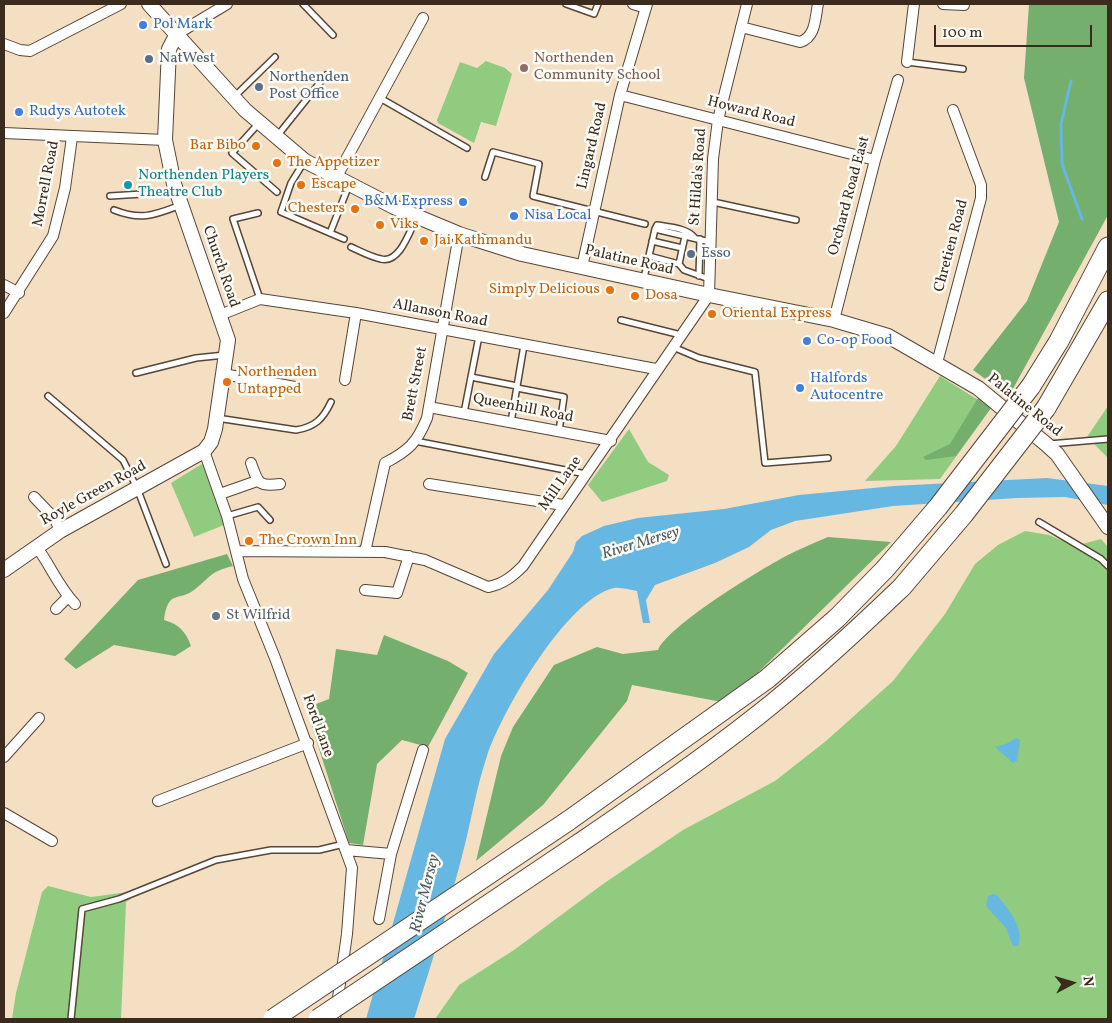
<!DOCTYPE html>
<style>
body{margin:0}
#map{position:relative;width:1112px;height:1023px;overflow:hidden;background:#f4dfc3;font-family:Vollkorn,serif}
canvas{display:block}
.frame{position:absolute;inset:0;border:5px solid #3b2a1e;pointer-events:none}
.north{position:absolute;left:1047px;top:958px;width:50px;height:50px;-webkit-text-stroke:4px #fdfcf7;paint-order:stroke;rotate:84deg;font-size:14px;font-weight:700;line-height:20px;text-align:center;color:#3b2a1e}
.north::after{content:'';display:block;margin:auto;width:18px;height:22px;background:#3b2a1e;clip-path:polygon(50% 0,100% 100%,50% 72%,0 100%)}
.scale{position:absolute;left:934px;top:25px;width:158px;height:22px;box-sizing:border-box;border:2px solid #3b2a1e;border-top:0;padding-left:6px;font-size:15px;line-height:18px;white-space:nowrap;color:#3b2a1e;-webkit-text-stroke:4px #fdfcf7;paint-order:stroke}
</style>
<div id="map">
<canvas width="1112" height="1023"></canvas>
<div class="frame"></div>
<div class="north">N</div>
<div class="scale">100 m</div>
</div>
<script>
const g = document.querySelector('canvas').getContext('2d');
g.lineJoin = 'round';
function paint(path, color) { g.fillStyle = color; g.fill(path, 'evenodd'); }
function strokePath(path, color, width, dash) { g.strokeStyle = color; g.lineWidth = width; g.lineCap = dash ? 'butt' : 'round'; g.setLineDash(dash || []); g.stroke(path); }
function drawText(font, color, halo, rows, align = 'center') {
  g.font = font + ' Vollkorn,serif'; g.lineWidth = 5; g.setLineDash([]); g.textBaseline = 'middle'; g.strokeStyle = halo; g.fillStyle = color; for (const [text, x, y, turn = 0] of rows) {
    g.save(); g.translate(x, y); g.rotate((+turn || 0) * Math.PI / 180); g.textAlign = isNaN(turn) ? turn : align; if (halo) g.strokeText(text, 0, 0); g.fillText(text, 0, 0); g.restore();
  }
}
paint(new Path2D(`
 M486 61 505 68 512 74 496 126 481 122 474 143 438 123 437 120 460 62 477 68Z
 M940 376 991 408 940 479 865 481 896 446Z
 M1108 406V458L1087 437Z
 M629 429 648 462 669 475 667 481 602 502 588 485Z
 M205 462 224 525 194 537 171 483Z
 M1025 531 1049 535 1075 546 1101 539 1108 547V1019H435L459 985 514 950 603 884 683 830 775 781 826 741 893 681 945 614 975 564 998 545Z
 M48 886 91 897 128 892 131 899 126 902 121 1019H12L16 993 42 892Z`), '#90cb7f');
paint(new Path2D(`
 M1029 4H1108V215L1009 396 973 370 1027 301 1059 222 1024 78Z
 M978 398 991 408 956 456 926 460 923 457 950 444Z
 M828 537 891 542 727 703 632 685 627 701 543 805 476 861 501 756 513 727 554 665 597 647 623 654 658 650C669 625 758 571 786 556 799 549 814 543 828 537Z
 M227 554 233 566C209 572 211 577 194 590 178 602 168 589 164 620 179 624 186 632 191 646L175 656 114 645 76 669 64 659 138 580Z
 M384 635 448 661 468 673 428 747 402 740 377 764 363 845 349 843 306 708 329 699 336 649 377 655Z`), '#74af6e');
paint(new Path2D(`
 M1047 478 1108 486V505L1065 497 1017 498 893 506 795 521 771 530 749 547 715 563 655 585 646 600 650 623H643L637 591C630 590 621 587 614 588 567 598 501 713 487 756 476 788 471 823 462 856 448 911 431 965 414 1019H366L445 739 494 654 548 590 573 552 576 542 582 536 604 526 638 518 724 509 799 495 894 486Z
 M1016 738 1020 740 1017 761 1013 763 995 747 1006 744Z
 M994 894 998 896C1008 910 1025 927 1018 946H1013L1006 928 986 906 988 896Z`), '#66b7e1');
strokePath(new Path2D(`
 M1071 81 1061 124 1062 164 1082 219`), '#66b7e1', 3);
const service = new Path2D(`
 M303 4 333 35
 M566 4 594 14 598 4
 M907 62 963 69
 M234 97 275 57
 M380 98 467 148
 M259 123 232 153 277 192
 M278 135 326 75
 M304 162 291 183 281 212 344 239
 M485 177 493 152 539 164 533 196 645 224
 M110 196 175 192
 M713 202 796 220
 M114 210C142 221 154 215 181 205
 M258 213 233 219 260 299
 M655 229 657 225C670 227 687 228 695 238
 M330 233 349 185
 M685 236 679 264 684 270 709 279
 M652 241 682 248
 M351 247C360 251 371 257 381 259 400 264 410 230 417 217
 M649 256 679 264
 M699 276 700 239
 M644 278 655 229 710 242
 M621 320 681 335
 M673 347 699 358 755 372 765 463 828 458
 M136 373 196 358 225 355
 M471 377 517 386
 M517 388 564 397 559 431
 M48 396 123 460 137 488 166 564
 M464 413 479 336
 M217 418 296 430C315 427 323 419 331 402
 M511 422 524 345
 M415 441 586 474
 M1049 444 1108 439
 M227 516 258 507 270 520
 M1039 522 1101 559 1108 566
 M71 1019 82 909 119 899 216 860 271 850H319L344 844`);
const minor = new Path2D(`
 M633 4 646 8
 M943 4 964 5
 M741 27 800 42C816 37 815 18 818 4
 M177 34 227 4
 M4 44 20 50 30 51 121 4
 M907 62 914 4
 M620 95 875 160
 M4 133 165 140
 M336 178 423 18
 M582 267 620 95 647 4
 M4 285 19 293
 M4 313 53 236 65 188 72 137
 M220 315 260 299 356 313 656 369
 M834 320 875 160 898 80
 M937 363 981 198V185L953 110
 M223 374 295 387
 M345 380 356 313
 M429 407 611 441
 M204 451 227 516 243 579 275 658 352 868 347 934 335 1019
 M251 463C258 483 258 487 280 484
 M429 484 563 505
 M220 494 257 481
 M34 497 55 519 60 531
 M36 546C51 566 58 586 75 604
 M236 551 385 552 425 560 488 587C503 584 512 577 523 566L709 295 713 159 718 120 747 4
 M365 552 385 463C408 451 417 443 427 418L459 234
 M365 590 397 593 409 556
 M56 609 68 597
 M4 757 39 718
 M158 801 308 743
 M4 813 52 841
 M346 850 391 854
 M379 919 391 854 423 750`);
const secondary = new Path2D(`
 M149 4 245 110 305 161 394 207 459 234 522 254 709 295 834 320 888 336 978 388 1046 444 1057 454 1108 527
 M4 570 60 531 204 451 211 442 215 429 228 340 174 184 165 140 169 49 177 34`);
const motorway = new Path2D(`
 M1031 386 1059 341 1108 247
 M1046 408 1108 301
 M568 821 767 679 837 618 885 569
 M580 843C640 802 700 761 757 716 808 676 855 632 902 587`);
strokePath(service, '#574537', 8);
strokePath(minor, '#574537', 12);
strokePath(secondary, '#574537', 16);
strokePath(motorway, '#574537', 21);
strokePath(service, '#fff', 5);
strokePath(minor, '#fff', 10);
strokePath(secondary, '#fff', 14);
strokePath(motorway, '#fff', 19);
const motorwayBridge = new Path2D(`
 M885 569 938 507 1031 386
 M902 587 964 514 1046 408
 M273 1019 568 821
 M318 1019 580 843`);
strokePath(motorwayBridge, '#574537', 21, []);
strokePath(motorwayBridge, '#fff', 19);
for (const [x, y, r, color] of [
 [143,25,5,"#3f7fe0"],
 [149,59,5,"#5c6f8a"],
 [524,68,5,"#8d6e63"],
 [259,87,5,"#5c6f8a"],
 [19,112,5,"#3f7fe0"],
 [256,146,5,"#e8710a"],
 [277,163,5,"#e8710a"],
 [128,185,5,"#0f9aa8"],
 [301,185,5,"#e8710a"],
 [463,202,5,"#3f7fe0"],
 [355,209,5,"#e8710a"],
 [514,216,5,"#3f7fe0"],
 [380,225,5,"#e8710a"],
 [424,241,5,"#e8710a"],
 [691,254,5,"#5c6f8a"],
 [610,290,5,"#e8710a"],
 [635,296,5,"#e8710a"],
 [712,314,5,"#e8710a"],
 [807,341,5,"#3f7fe0"],
 [227,382,5,"#e8710a"],
 [800,388,5,"#3f7fe0"],
 [249,541,5,"#e8710a"],
 [216,616,5,"#6b7280"]
]) { const dot = new Path2D(); dot.arc(x, y, r, 0, 2 * Math.PI); g.fillStyle = color; g.fill(dot); strokePath(dot, '#fdfcf7', 2); }
drawText('15px', '#366cbe', '#fdfcf7', [
 ["Pol Mark",153,25],
 ["Rudys Autotek",29,112],
 ["B&M Express",453,202,"right"],
 ["Nisa Local",524,216],
 ["Co-op Food",817,341],
 ["Halfords",810,379],
 ["Autocentre",810,396]
], 'left');
drawText('15px', '#4e5e75', '#fdfcf7', [
 ["NatWest",159,59],
 ["Northenden",269,78],
 ["Post Office",269,95],
 ["Esso",701,254]
], 'left');
drawText('15px', '#785e54', '#fdfcf7', [
 ["Northenden",534,59],
 ["Community School",534,76]
], 'left');
drawText('15px', '#3b2a1e', '#fdfcf7', [
 ["Howard Road",751,113,14],
 ["Lingard Road",593,146,-77],
 ["St Hilda's Road",699,177,-86],
 ["Morrell Road",47,184,-79],
 ["Orchard Road East",850,196,-75],
 ["Chretien Road",952,246,-75],
 ["Palatine Road",629,261,13],
 ["Church Road",220,267,71],
 ["Allanson Road",440,314,11],
 ["Brett Street",416,384,-79],
 ["Palatine Road",1024,406,39],
 ["Queenhill Road",523,409,11],
 ["Mill Lane",561,484,-55],
 ["Royle Green Road",94,494,-29],
 ["Ford Lane",317,726,70]
]);
drawText('15px', '#c56008', '#fdfcf7', [
 ["Bar Bibo",246,146,"right"],
 ["The Appetizer",287,163],
 ["Escape",311,185],
 ["Chesters",345,209,"right"],
 ["Viks",390,225],
 ["Jai Kathmandu",434,241],
 ["Simply Delicious",600,290,"right"],
 ["Dosa",645,296],
 ["Oriental Express",722,314],
 ["Northenden",237,373],
 ["Untapped",237,390],
 ["The Crown Inn",259,541]
], 'left');
drawText('15px', '#0d838f', '#fdfcf7', [
 ["Northenden Players",138,176],
 ["Theatre Club",138,193]
], 'left');
drawText('15px', '#5b616d', '#fdfcf7', [
 ["St Wilfrid",226,616]
], 'left');
drawText('italic 16px', '#4a5b62', '#fdfcf7', [
 ["River Mersey",641,544,-17],
 ["River Mersey",426,894,-76]
]);
</script>
